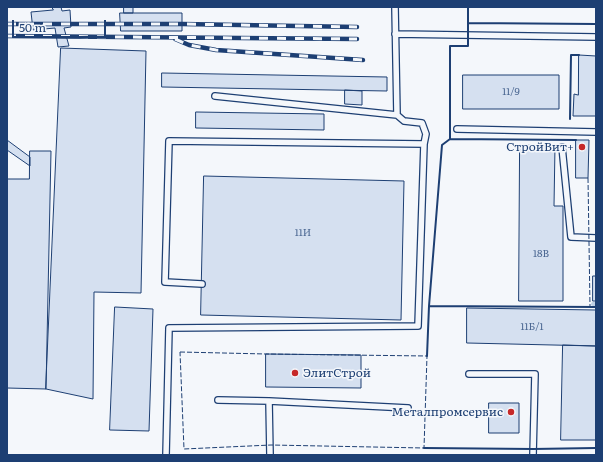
<!DOCTYPE html>
<meta charset="utf-8">
<style>
body{margin:0}
#map{position:relative;width:603px;height:462px;overflow:hidden;background:#f4f7fb;font-family:Literata,serif}
canvas{display:block}
.frame{position:absolute;inset:0;border:8px solid #1d3f73;pointer-events:none}
.scale{position:absolute;left:12px;top:20px;width:94px;height:18px;box-sizing:border-box;border:2px solid #1d3f73;border-top:0;padding-left:5px;font-size:12px;line-height:14px;white-space:nowrap;color:#1d3f73;-webkit-text-stroke:3px #f4f7fb;paint-order:stroke}
</style>
<div id="map">
<canvas width="603" height="462"></canvas>
<div class="frame"></div>
<div class="scale">50 m</div>
</div>
<script>
const g = document.querySelector('canvas').getContext('2d');
g.lineJoin = 'round';
function strokePath(path, color, width, dash) { g.strokeStyle = color; g.lineWidth = width; g.lineCap = dash ? 'butt' : 'round'; g.setLineDash(dash || []); g.stroke(path); }
function paint(path, color) { g.fillStyle = color; g.fill(path, 'evenodd'); }
function drawText(font, color, halo, rows, align = 'center') {
  g.font = font + ' Literata,serif'; g.lineWidth = 3; g.setLineDash([]); g.textBaseline = 'middle'; g.strokeStyle = halo; g.fillStyle = color; for (const [text, x, y, turn = 0] of rows) {
    g.save(); g.translate(x, y); g.rotate((+turn || 0) * Math.PI / 180); g.textAlign = isNaN(turn) ? turn : align; if (halo) g.strokeText(text, 0, 0); g.fillText(text, 0, 0); g.restore();
  }
}
strokePath(new Path2D(`
 M593 304H596`), '#bed0e5', 4);
const building = new Path2D(`
 M52 7H61L62 11 70 10 71 27 64 28 69 46 58 47 55 28 33 30 31 12 53 10Z
 M124 7H133V13H124Z
 M120 13H182V31H121Z
 M61 48 146 51 141 293 94 292 93 399 46 389Z
 M579 55 596 56V116H573L574 94 578 95Z
 M162 73 387 77V91L162 87Z
 M463 75H559V109H463Z
 M345 90 362 91V105L345 104Z
 M196 112 324 114V130L196 128Z
 M7 140 30 157V166L7 150Z
 M576 140H589L588 178H576Z
 M520 145 555 146 554 206H563V301H519Z
 M30 151H51L46 389 7 388V179H29Z
 M204 176 404 181 401 320 201 315Z
 M593 276H596V301H593Z
 M115 307 153 309 149 431 110 430Z
 M467 308 596 310V346L467 343Z
 M563 345 596 346V440H561Z
 M266 354 361 355V388L266 387Z
 M489 403H519V433H489Z`);
paint(building, '#d5e0f0');
strokePath(building, '#1d3f73', 1);
const lane = new Path2D(`
 M395 34 596 37
 M215 96 397 115 395 7
 M457 129 596 132
 M562 147 571 237 596 238
 M202 284 165 282 169 141 424 144
 M469 374H535L533 455
 M218 400 269 401 408 408
 M269 401 270 455
 M166 455 169 328 418 326 424 144 426 134 422 123 404 121 397 115`);
strokePath(lane, '#1d3f73', 8);
strokePath(lane, '#f4f7fb', 5.5);
const rail = new Path2D(`
 M7 24H182L357 27
 M7 36 357 39
 M175 39 189 45 216 50 363 60`);
strokePath(rail, '#1d3f73', 4.5);
strokePath(rail, '#f4f7fb', 3, [9]);
strokePath(new Path2D(`
 M588 178 590 307
 M180 352 266 354 427 356 424 448 271 445 184 449Z`), '#1d3f73', 1, [5, 2]);
strokePath(new Path2D(`
 M468 7V23L596 24V7
 M468 23V46H450V139L576 140
 M570 119 571 55H579
 M429 306 442 145 450 139
 M427 356 429 306 596 307
 M424 448 533 449 596 448`), '#1d3f73', 2);
for (const [x, y, r, color] of [
 [582,147,4,"#c62828"],
 [295,373,4,"#c62828"],
 [511,412,4,"#c62828"]
]) { const dot = new Path2D(); dot.arc(x, y, r, 0, 2 * Math.PI); g.fillStyle = color; g.fill(dot); strokePath(dot, '#f4f7fb', 1.5); }
drawText('10px', '#4b6792', null, [
 ["11/9",511,92],
 ["11И",303,233],
 ["18В",541,254],
 ["11Б/1",532,327]
]);
drawText('12px', '#1d3f73', '#f4f7fb', [
 ["СтройВит+",574,147],
 ["ЭлитСтрой",303,373,"left"],
 ["Металпромсервис",503,412]
], 'right');
</script>
